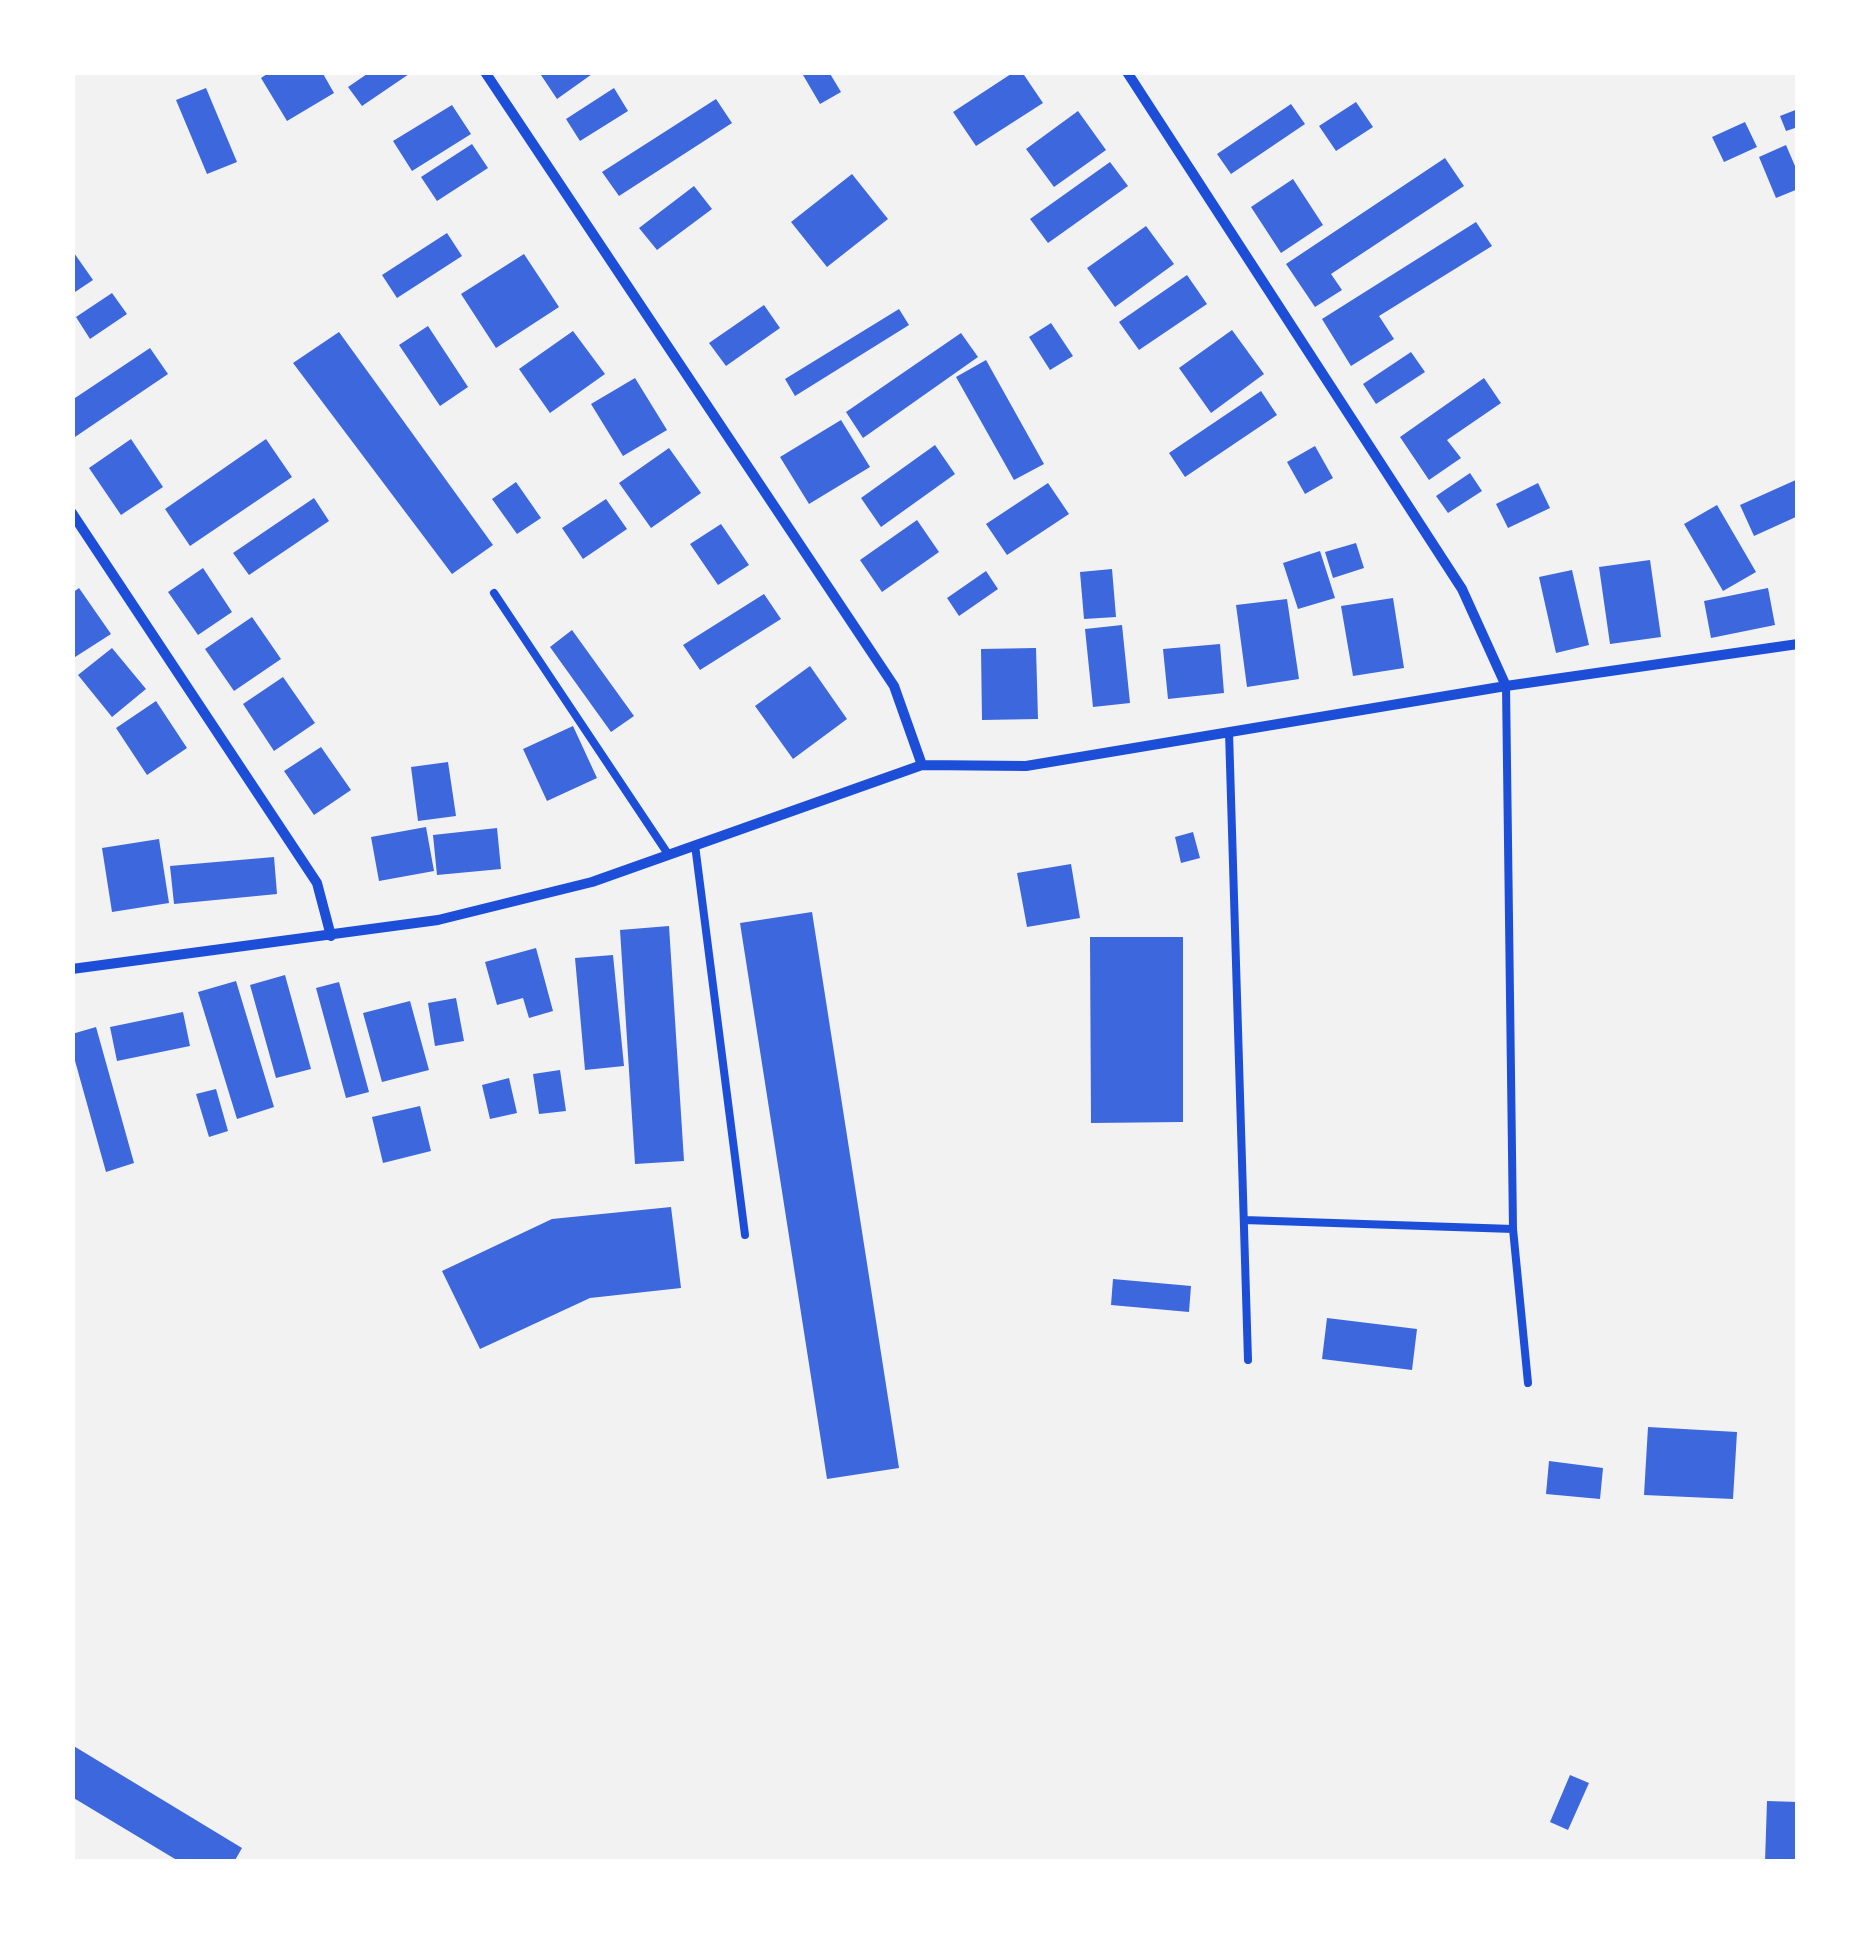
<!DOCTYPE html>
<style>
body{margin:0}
#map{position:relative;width:1870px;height:1934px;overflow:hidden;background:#f2f2f2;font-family:"DM Sans",sans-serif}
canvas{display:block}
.frame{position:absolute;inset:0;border:75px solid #fff;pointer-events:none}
</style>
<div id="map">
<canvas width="1870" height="1934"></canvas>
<div class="frame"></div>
</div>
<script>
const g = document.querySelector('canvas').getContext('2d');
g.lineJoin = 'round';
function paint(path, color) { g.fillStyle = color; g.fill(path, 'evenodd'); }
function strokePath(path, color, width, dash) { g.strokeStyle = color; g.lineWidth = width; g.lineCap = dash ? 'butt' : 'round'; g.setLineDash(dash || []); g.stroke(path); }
paint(new Path2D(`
 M270 72H322L334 93 287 121 261 78Z
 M370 72H412L362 106 348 87Z
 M539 72H595L557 99Z
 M807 72H829L841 92 820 104 803 75Z
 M1014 72H1022L1043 103 976 146 953 112Z
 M206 88 237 162 207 174 176 100Z
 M614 88 628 111 580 141 566 119Z
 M716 99 732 123 619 196 602 172Z
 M1356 102 1373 127 1336 151 1319 126Z
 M1291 104 1305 124 1231 174 1217 154Z
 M452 105 471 134 412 171 393 141Z
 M1798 109V127L1786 131 1780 116Z
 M1078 111 1106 150 1054 187 1026 149Z
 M1745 122 1757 147 1724 162 1712 137Z
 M472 144 488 168 437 201 421 177Z
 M1786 145 1798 173V189L1776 198 1759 157Z
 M1445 158 1464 186 1331 274 1342 290 1315 307 1286 264Z
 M1110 162 1128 186 1048 243 1030 219Z
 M852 174 888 219 827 267 791 222Z
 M1293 179 1323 225 1281 253 1251 207Z
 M694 186 712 209 657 250 639 228Z
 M1476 222 1492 246 1379 316 1394 339 1351 366 1322 319Z
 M1146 226 1174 264 1115 307 1087 268Z
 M447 233 462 256 397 298 382 275Z
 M72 250 93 280 72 294Z
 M524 254 559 307 496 348 461 294Z
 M1187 275 1207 304 1139 350 1119 322Z
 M112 293 127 314 90 339 76 317Z
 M764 305 780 328 726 366 709 343Z
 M899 309 909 325 795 396 785 379Z
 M1051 323 1073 356 1050 370 1029 337Z
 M428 326 468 387 440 406 399 345Z
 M1232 330 1264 374 1211 413 1179 368Z
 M573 331 605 374 550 413 519 369Z
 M339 332 493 545 452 574 293 363Z
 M961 333 978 357 863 438 846 412Z
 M150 348 168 374 72 439V400Z
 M1411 352 1425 372 1376 404 1363 384Z
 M986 360 1044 464 1014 480 956 377Z
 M635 378 667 430 623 456 591 404Z
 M1484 378 1501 403 1447 440 1461 458 1429 480 1400 437Z
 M1261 391 1277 415 1185 477 1169 453Z
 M841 420 870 467 809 504 780 457Z
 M131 439 163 487 121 515 89 468Z
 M266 439 292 477 190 546 165 509Z
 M935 445 955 474 881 527 861 498Z
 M1315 446 1333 478 1305 494 1287 462Z
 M669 448 701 493 651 528 619 483Z
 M1470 473 1482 491 1448 513 1436 496Z
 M1798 479V516L1754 536 1740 505Z
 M516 482 541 518 517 534 492 499Z
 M1048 483 1069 514 1007 555 986 524Z
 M1538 483 1550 508 1508 528 1496 504Z
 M314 498 329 521 249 575 233 553Z
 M606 499 627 529 583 559 562 528Z
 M1717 505 1756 572 1723 591 1684 524Z
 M917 520 939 552 882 592 860 560Z
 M721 524 749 565 718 585 690 544Z
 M1356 543 1364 568 1333 578 1325 552Z
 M1320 551 1335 598 1298 609 1283 563Z
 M1650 560 1661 637 1610 644 1599 567Z
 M203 568 232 612 198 635 168 592Z
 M1112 569 1116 617 1084 619 1080 572Z
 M1572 570 1589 645 1556 653 1539 577Z
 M986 571 998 589 959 616 947 598Z
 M79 588 111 634 72 659V593Z
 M1768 588 1775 625 1711 638 1704 601Z
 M764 594 781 619 700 670 683 645Z
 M1393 598 1404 668 1353 676 1341 606Z
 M1287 599 1299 679 1247 687 1236 605Z
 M252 617 281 659 234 691 205 649Z
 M1122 625 1130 703 1093 707 1085 629Z
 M572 630 634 716 611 732 550 647Z
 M1220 644 1224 693 1168 699 1163 649Z
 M112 648 146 689 112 717 78 675Z
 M1036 648 1038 719 982 720 981 649Z
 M810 666 847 719 793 759 755 706Z
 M283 677 315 723 274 751 243 704Z
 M156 701 187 748 147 775 116 728Z
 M573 726 597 778 547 801 523 749Z
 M321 747 351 790 314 815 284 771Z
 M448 762 456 816 418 821 411 767Z
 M426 827 434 871 379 881 371 837Z
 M497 828 501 869 437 875 433 835Z
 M1193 832 1200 858 1181 863 1175 837Z
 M159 839 169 903 112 912 102 848Z
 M274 857 277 894 174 904 170 866Z
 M1071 864 1080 918 1027 927 1017 873Z
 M812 912 899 1468 827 1479 740 923Z
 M669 926 684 1161 635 1164 620 930Z
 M1090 937H1183V1122L1091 1123Z
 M536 948 553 1011 529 1018 523 998 497 1005 485 962Z
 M613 955 624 1066 585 1070 575 958Z
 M285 975 311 1069 276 1078 250 985Z
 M236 981 274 1107 237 1119 198 992Z
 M339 982 369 1092 346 1098 316 988Z
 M456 998 464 1041 435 1046 428 1003Z
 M410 1001 429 1070 382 1082 363 1013Z
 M183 1012 190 1046 117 1061 110 1027Z
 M96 1027 134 1163 106 1172 72 1050V1034Z
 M560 1070 566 1111 539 1114 533 1074Z
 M509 1078 517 1113 490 1119 482 1085Z
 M216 1089 228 1131 209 1137 196 1094Z
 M420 1106 431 1151 383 1163 372 1117Z
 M671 1207 681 1288 590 1298 480 1349 442 1271 552 1219Z
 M1113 1279 1191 1286 1189 1312 1111 1305Z
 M1327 1318 1417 1329 1412 1370 1322 1359Z
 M1648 1427 1737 1432 1733 1499 1644 1495Z
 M1549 1461 1603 1468 1600 1499 1546 1494Z
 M72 1745 242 1848 234 1862H180L72 1797Z
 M1570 1775 1589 1783 1568 1830 1550 1822Z
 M1767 1801 1798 1802V1862H1765Z`), '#3d67dc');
strokePath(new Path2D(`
 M494 593 668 854
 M1506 686 1513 1229 1528 1383
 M1229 732 1248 1360
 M695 845 745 1235
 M1244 1220 1513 1229`), '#1d4ed8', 8);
strokePath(new Path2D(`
 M485 72 894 686 922 765
 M1127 72 1462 589 1506 686
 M72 513 317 883 331 936
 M72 969 438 920 592 882 922 765 1026 766 1506 686 1798 644`), '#1d4ed8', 10);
</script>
